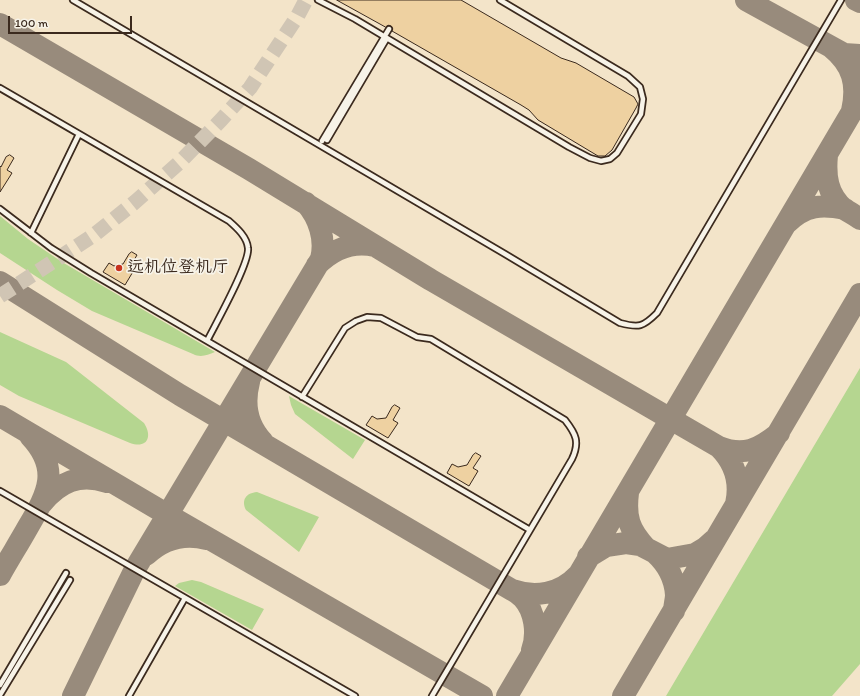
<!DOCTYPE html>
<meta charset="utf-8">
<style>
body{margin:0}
#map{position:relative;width:860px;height:696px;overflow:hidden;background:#f5ecda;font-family:Itim,sans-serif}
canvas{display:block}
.scale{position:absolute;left:8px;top:16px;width:124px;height:18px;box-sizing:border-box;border:2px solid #3b2a1e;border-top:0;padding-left:5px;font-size:12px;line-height:14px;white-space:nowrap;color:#3b2a1e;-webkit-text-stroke:3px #f7f3e8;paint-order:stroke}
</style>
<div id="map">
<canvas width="860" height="696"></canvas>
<div class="scale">100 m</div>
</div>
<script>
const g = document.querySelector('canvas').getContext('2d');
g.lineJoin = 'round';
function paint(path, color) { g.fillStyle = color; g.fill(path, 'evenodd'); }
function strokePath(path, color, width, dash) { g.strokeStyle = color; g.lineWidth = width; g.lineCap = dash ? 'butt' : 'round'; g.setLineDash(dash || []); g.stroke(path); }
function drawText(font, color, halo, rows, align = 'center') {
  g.font = font + ' Itim,"LXGW WenKai TC",sans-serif'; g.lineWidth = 3.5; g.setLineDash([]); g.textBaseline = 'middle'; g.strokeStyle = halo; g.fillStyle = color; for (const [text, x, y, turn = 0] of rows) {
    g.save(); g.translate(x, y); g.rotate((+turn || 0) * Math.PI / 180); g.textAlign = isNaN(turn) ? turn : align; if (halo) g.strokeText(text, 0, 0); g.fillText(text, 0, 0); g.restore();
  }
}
paint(new Path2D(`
 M0 0H860V696H0Z`), '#f3e4c9');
paint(new Path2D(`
 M0 216 28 239 62 262 215 352C207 355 201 358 193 354L92 311 57 290 0 253Z
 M0 332 66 362 144 423C153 437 147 449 130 443L19 396 0 385Z
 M860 368V664L832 696H666Z
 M289 396 365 440 353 459 295 414 291 405Z
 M257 492 319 517 299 552 246 510C241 500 246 493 257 492Z
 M192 580 201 582 264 609 252 630 175 586 179 583Z`), '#b5d690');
strokePath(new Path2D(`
 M746 0 844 54 860 55
 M856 0 860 2
 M0 24 249 169 431 280 719 447C744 457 759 449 779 433
 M831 47C853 65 858 84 852 111
 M827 155C825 176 827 194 844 209 849 212 855 215 860 219
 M787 223C805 205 822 204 845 209
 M317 265C333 249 353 241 375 246
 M0 282 180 395 512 590C535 598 560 594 577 576
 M249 382C243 405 247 425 263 442
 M0 416 168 515 482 696
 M719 447C735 463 741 482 736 504
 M628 493C625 517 629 530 646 548
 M42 503C60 482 79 473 107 482
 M655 553C667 564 675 579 676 595 676 600 674 606 674 611
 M146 555C163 539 184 533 207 539
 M588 557 606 546 626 543 640 545 667 559 695 554 705 548 714 540
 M0 575C9 559 19 543 28 527 48 493 61 469 30 436
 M512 590C516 592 520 595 523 598 535 611 538 634 532 650
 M73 696 135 569 321 259C326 239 319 218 306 203
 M507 696 860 98
 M623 696 860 294`), '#988b7c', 22);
const building = new Path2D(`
 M337 0H461L561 58 576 63 634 97 638 104 636 108 612 150 605 156H598L538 120 529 110 521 105 392 31V28L391 26H388L386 27Z
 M10 155 14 158 7 170 12 173 0 192V166L1 167 6 157Z
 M132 252 137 255 130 267 134 270 125 285 103 272 109 263 114 266 123 264 129 254Z
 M395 405 400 408 393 420 398 423 388 438 366 425 372 416 377 419 386 418 392 407Z
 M476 453 481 456 473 468 478 471 469 486 447 473 452 464 458 467 467 465 473 455Z`);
paint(building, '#eed1a1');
strokePath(building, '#3b2a1e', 1);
strokePath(new Path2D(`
 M0 296 94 235 135 202 179 163 221 120 250 88 297 17 306 0`), '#d0c5b4', 15, [15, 8]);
const service = new Path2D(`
 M73 0 505 254 620 323C639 328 643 327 657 313L841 0
 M318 0 355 19 569 147 590 158 601 161 610 159 617 153 641 114 643 99 640 87 628 76 500 0
 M0 88 229 221C237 228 247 237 248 248 250 263 215 325 207 341
 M327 140 387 38
 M322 141 389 29
 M0 209 51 248 91 273 530 530
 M31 233 79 134
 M302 397 345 328 356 321 367 317 381 318 417 337 431 339 565 420C576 434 580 442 572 459L432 696
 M0 491 355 696
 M0 685 66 573
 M0 695 70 580
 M129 696 185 598`);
strokePath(service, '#3b2a1e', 8);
strokePath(service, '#f7f3e8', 4.5);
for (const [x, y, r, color] of [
 [119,268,4,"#c8321e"]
]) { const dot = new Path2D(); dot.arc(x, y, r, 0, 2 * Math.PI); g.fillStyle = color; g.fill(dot); strokePath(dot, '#f7f3e8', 1.5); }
drawText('17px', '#3b2a1e', '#f7f3e8', [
 ["远机位登机厅",127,268]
], 'left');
</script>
